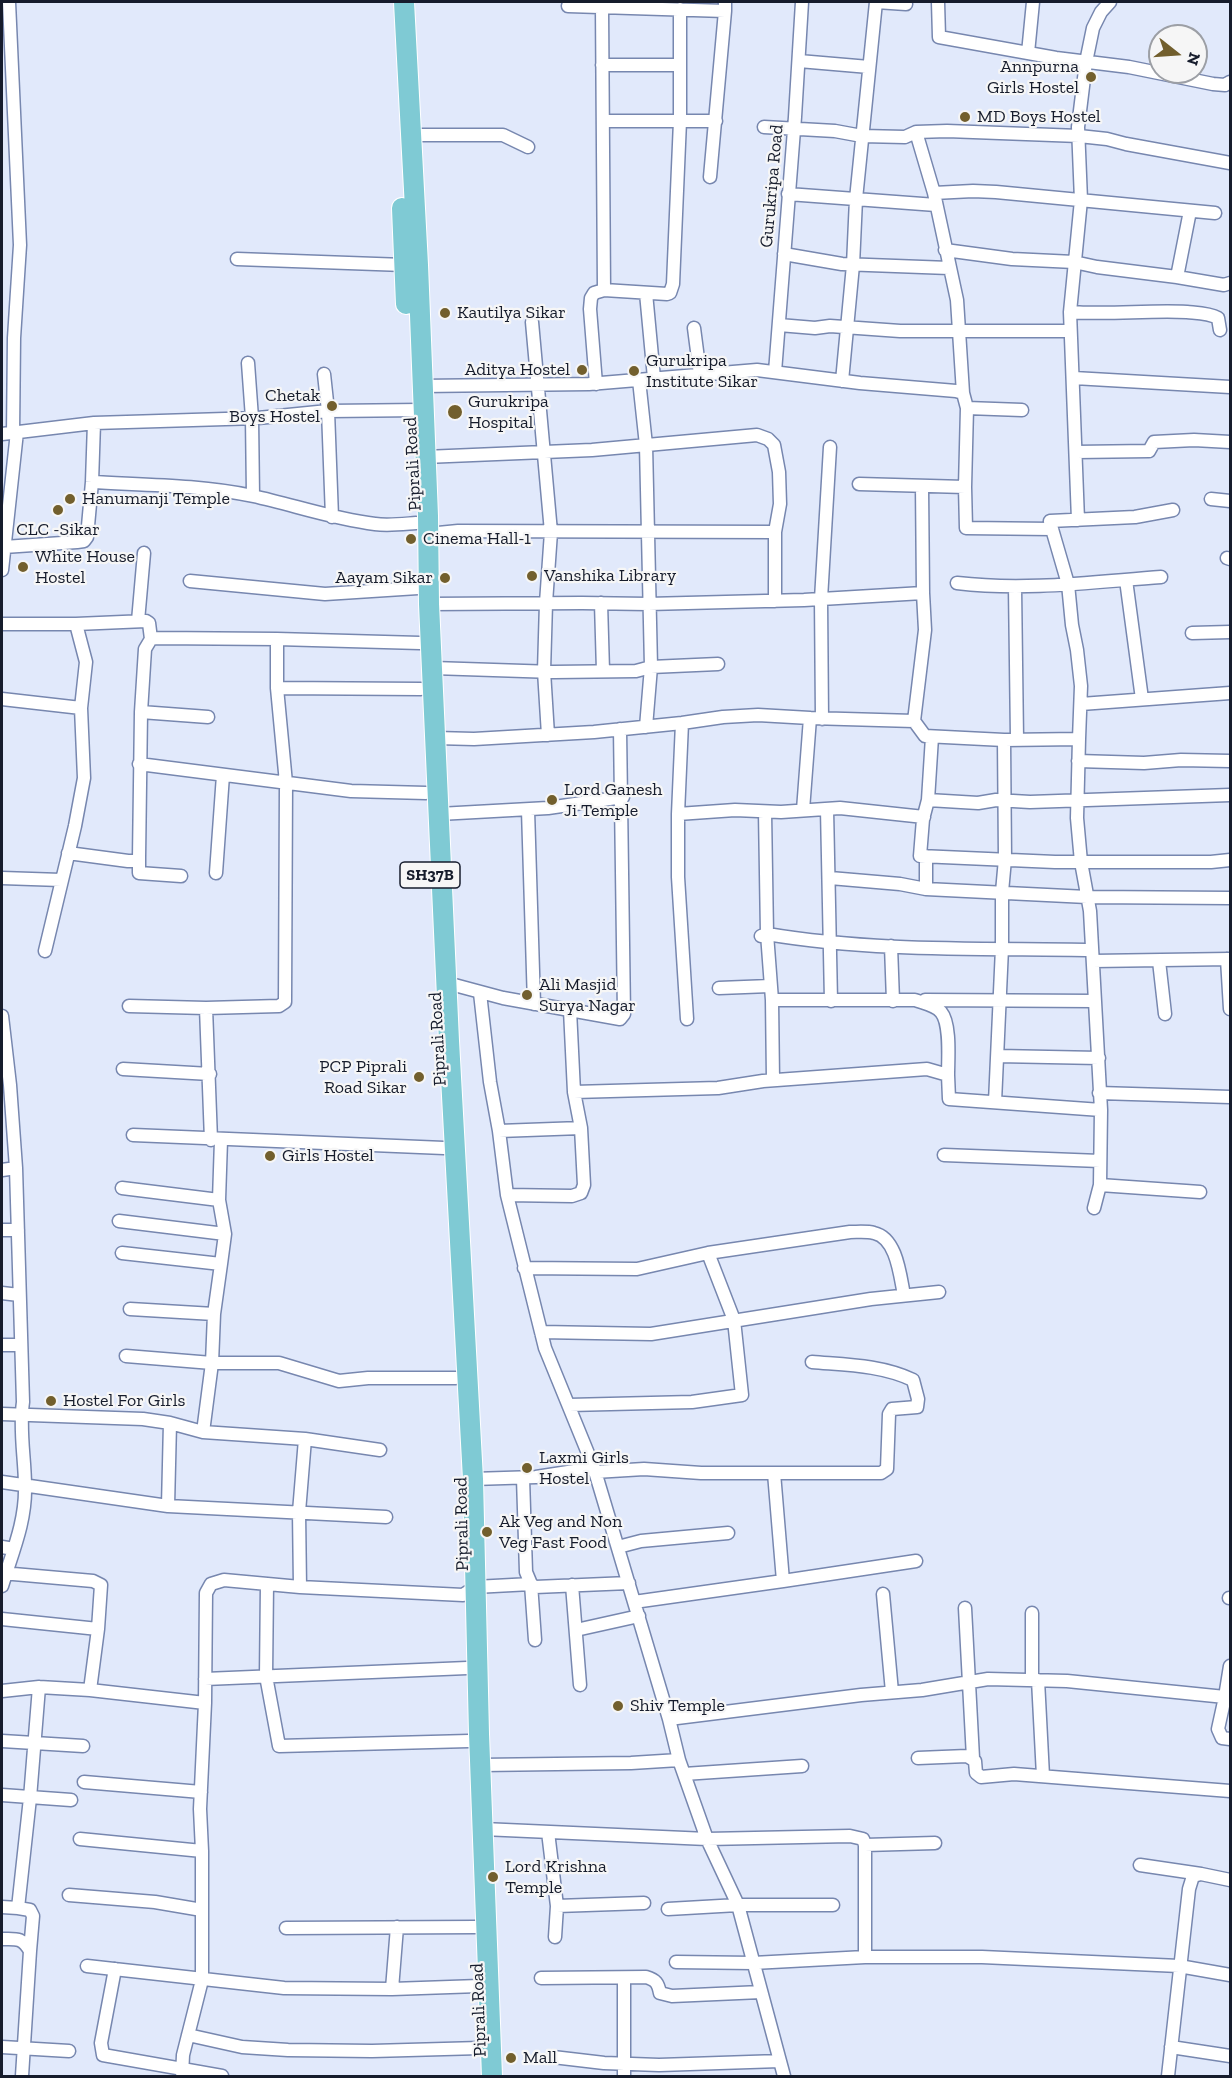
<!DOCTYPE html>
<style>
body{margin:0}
#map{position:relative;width:1232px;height:2078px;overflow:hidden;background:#e1e9fb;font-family:"Zilla Slab",serif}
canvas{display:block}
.frame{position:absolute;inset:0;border:3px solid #161c2c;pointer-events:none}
.north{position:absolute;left:1148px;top:24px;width:60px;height:60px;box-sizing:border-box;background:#f6f6f6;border:2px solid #9c9fa5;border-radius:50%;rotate:107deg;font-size:16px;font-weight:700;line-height:24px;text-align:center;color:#161c2c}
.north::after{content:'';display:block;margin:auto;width:21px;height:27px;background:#725f2d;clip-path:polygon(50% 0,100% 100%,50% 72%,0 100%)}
</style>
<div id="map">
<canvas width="1232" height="2078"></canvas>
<div class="frame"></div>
<div class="north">N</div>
</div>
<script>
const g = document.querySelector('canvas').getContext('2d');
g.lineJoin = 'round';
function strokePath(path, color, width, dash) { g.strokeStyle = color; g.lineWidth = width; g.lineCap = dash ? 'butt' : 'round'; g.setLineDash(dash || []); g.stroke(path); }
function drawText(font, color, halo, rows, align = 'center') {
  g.font = font + ' "Zilla Slab",serif'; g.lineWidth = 4.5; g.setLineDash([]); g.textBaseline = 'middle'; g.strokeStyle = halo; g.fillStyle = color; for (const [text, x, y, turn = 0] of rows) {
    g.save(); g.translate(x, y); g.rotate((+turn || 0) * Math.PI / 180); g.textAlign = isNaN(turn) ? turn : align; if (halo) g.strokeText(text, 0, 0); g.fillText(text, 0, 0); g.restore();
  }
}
const street = new Path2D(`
 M9 2 20 245 14 338 13 434
 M938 2 939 37 1056 58 1129 67 1213 84 1225 85 1230 82
 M1110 2 1101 12 1093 28 1086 62 1078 127 1081 200 1070 312C1109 315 1148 310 1187 312 1197 313 1209 313 1218 318L1220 330
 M568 6 725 11V2
 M602 7 604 290
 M1028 53 1033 2
 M799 61 869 67
 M602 65H680
 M603 121H716
 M764 127 835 131 862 136 905 137 916 132 947 131 1079 136 1107 139 1126 144 1230 163
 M916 132 934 193 957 300 963 393
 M411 135H503L528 147
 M710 177 725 11
 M934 193 973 191 996 192 1215 213
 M788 194 936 205
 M945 250 1012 259 1074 262 1097 267 1177 277 1224 285 1230 283
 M784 254 842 264 949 268
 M237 259 404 265
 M1177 277 1190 211
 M646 293 654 378
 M1070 312 1078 520
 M532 322 551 532 546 603 544 671 548 735
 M779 325 815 328 830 326 900 331H1070
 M694 328 700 374
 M248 363 252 418 253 496
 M775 372 795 117 802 2
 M324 374 328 411 332 517
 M1074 378 1230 387
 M639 380 646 445 651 667 646 727
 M842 381 853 265 856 199 876 2 906 4
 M596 384 590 309 591 298 594 293 604 290 667 294 670 293 673 284 680 121V9
 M421 386 589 384 757 370 860 383 956 391 963 393 967 408 965 487
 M967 408 1022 410
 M2 434 94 423 258 418 328 411 422 410
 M1076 452 1149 451 1154 442 1194 440 1230 442
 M425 457 592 450 757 435 768 439 774 445 779 472 780 504 775 532V601
 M92 482C146 485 201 485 253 496 294 505 333 519 375 524 388 526 403 524 416 523
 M859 484 965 487 966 528 1052 529 1068 584 1072 625 1077 650 1081 686 1079 739 1004 740 925 736 914 721 925 630 923 593 922 486
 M1211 499 1230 501
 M1052 529 1050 521 1135 517 1173 510
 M428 534 458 531 775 532
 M4 547 77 542 84 541 87 537 92 482 94 423
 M1227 558 1230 559
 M2 570 17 432
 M1126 580 1142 699
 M190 581 325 594 418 588
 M957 583C1025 591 1093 582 1161 577
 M1015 587 1017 739
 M601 603 603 671
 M429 604 582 603 648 604 804 600 923 593
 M138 621 144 553
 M2 624H76L146 621 149 623 151 639
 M1192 633 1230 632
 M433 668 554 672 636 671 651 667 718 664
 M277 688 421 689
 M2 699 81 708
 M1081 704 1230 693
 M141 712 208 717
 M822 719 821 599 830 447
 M682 723 678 814V877L687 1019
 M932 737 928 800 923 819 920 856 1055 862H1211L1230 860
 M436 738 474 739 594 732 682 723 723 717 758 715 810 718 914 721
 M1078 761 1144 763 1181 760 1230 761
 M139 764 351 791 426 793
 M928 800 978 803 996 800 1030 802 1230 795
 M827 809 831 1001
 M528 810 534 1004
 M803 810 810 718
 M765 812 767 934 772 1000H915C923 1003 935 1005 941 1012 951 1024 948 1059 948 1075
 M439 814 548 808 623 797
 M678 814 735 810 781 812 840 808 924 817
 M68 853 128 861H136L139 858 141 712 145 649 151 639 156 638 277 639 420 643
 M926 856V889L1087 897 1230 898
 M139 858V873L181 876
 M216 873 223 775
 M2 878 61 880
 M830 878 900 884 926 889
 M761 936 767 934C874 952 984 948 1092 950
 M891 946 893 1001
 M45 951 75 826 84 778 81 708 86 662 76 624
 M1227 959 1230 1009
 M1093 961 1230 959
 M1159 961 1165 1014
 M447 983 503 998 620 1019 624 1014 620 729
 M719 988 770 986
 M480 993 490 1082 499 1131 581 1128 574 1092 570 1010
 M772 1000 773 1080
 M925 1000 1094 1001
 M129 1006 206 1008 279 1006 285 1002 286 783 277 688V639
 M206 1008 211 1140
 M2 1016 10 1085 16 1168 23 1402C19 1430 25 1459 25 1486 26 1522 12 1553 2 1586
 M998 1056 1099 1058
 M123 1069 210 1074
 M574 1092 718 1088 763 1081 927 1069 948 1075 949 1099 1101 1110 1090 911 1081 862 1077 818 1079 739
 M1099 1093 1230 1097
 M995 1102 1002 948V892L1005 859 1004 740
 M499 1131 507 1195 545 1348 594 1468 669 1719 679 1760 707 1839 738 1905 784 2076
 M133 1135 444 1148
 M944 1155 1100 1161
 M2 1170 16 1168
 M1100 1185 1200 1192
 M122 1188 219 1200
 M507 1195 572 1196 581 1193 584 1185 581 1128
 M1094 1208 1100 1185 1101 1110
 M119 1221 225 1234
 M2 1230H18
 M122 1253 221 1264 225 1234 219 1200 221 1140
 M524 1268 637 1269 708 1253 850 1232C858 1232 867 1231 874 1233 897 1238 900 1276 904 1295
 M2 1293 19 1295
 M130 1309 214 1314
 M541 1332 651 1334 871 1299 939 1292
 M2 1345H20
 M126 1356 212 1363H279L339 1381 368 1378H456
 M569 1405 692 1402 742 1395 734 1320 708 1253
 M2 1414 143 1419 170 1423 203 1432 305 1439 380 1450
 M203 1432 212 1363 214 1314 221 1264
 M595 1472 644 1469 701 1473H881L887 1469 889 1414 892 1409 917 1407 918 1399 913 1380C881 1365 847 1365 812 1362
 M774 1473 783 1581 916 1561
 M523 1478 526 1572 531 1584 535 1587 629 1583
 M473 1479 536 1477 594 1468
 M2 1482 168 1506 386 1517
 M168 1506 170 1423
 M2 1547 14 1549
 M618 1547 641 1541 728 1533
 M2 1573 93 1581 101 1585 98 1629 90 1690
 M267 1584 266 1676 279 1746 469 1741
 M572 1585 580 1685
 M300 1587 299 1512 305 1439
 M883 1594 892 1692
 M1229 1598H1230
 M634 1602 783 1581
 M965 1608 973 1758
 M1032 1613V1680
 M2 1619 98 1629
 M576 1630 639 1616
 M205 1679 467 1668
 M1038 1680 1043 1776
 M2 1691 39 1687 90 1690 205 1703
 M1225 1697 1230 1666
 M669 1719 861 1695 922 1690 988 1679 1067 1681 1225 1697 1218 1729 1222 1738 1230 1739
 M2 1741 83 1746
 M918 1758 967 1756 975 1761 976 1773 981 1777 1014 1774 1230 1791
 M481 1765 631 1763 679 1760
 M684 1774 802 1766
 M84 1782 201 1792
 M2 1795 71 1800
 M483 1829 707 1839 850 1836 863 1839 865 1845V1957
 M548 1832 557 1906 644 1903
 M80 1839 202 1851
 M865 1845 935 1843
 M1140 1865 1201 1874
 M69 1895 155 1902 202 1910
 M2 1907 18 1908
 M668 1909 738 1905H833
 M286 1928 476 1927
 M555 1937 557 1906
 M2 1939C16 1939 22 1937 30 1951L22 2076
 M30 1951 33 1916 30 1910 18 1908 30 1798 39 1687
 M676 1962 753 1963 865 1957H982L1179 1966 1230 1975
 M87 1966 284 1988 392 1989 479 1986
 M115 1969 101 2043 103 2055 222 2076
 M541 1978 646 1977C656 1980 658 1983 660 1993L672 1996 761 1992
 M392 1989 397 1927
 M188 2035 242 2047 288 2050 372 2051 480 2048
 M2 2047 69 2051
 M1171 2047 1230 2056
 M553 2057 604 2063 659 2065 780 2061
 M182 2076 183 2055 202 1980V1851L200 1809 205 1703 206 1593 211 1584 224 1580 300 1587 463 1595 475 1587 531 1584 535 1640
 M624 2076V1978
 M1168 2076 1189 1889 1193 1876 1201 1874 1230 1880`);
const primary = new Path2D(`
 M404 2 418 265 428 516 429 604 449 1041 473 1479 479 1734 492 2076
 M402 208 406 304`);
strokePath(street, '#7787af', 15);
strokePath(primary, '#fff', 22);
strokePath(street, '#fff', 12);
strokePath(primary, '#7fcad4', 20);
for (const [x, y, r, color] of [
 [1091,77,6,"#725f2d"],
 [965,117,6,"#725f2d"],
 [445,313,6,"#725f2d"],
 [582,370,6,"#725f2d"],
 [634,371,6,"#725f2d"],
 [332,406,6,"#725f2d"],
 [455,412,8,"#725f2d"],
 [70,499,6,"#725f2d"],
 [58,510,6,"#725f2d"],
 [411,539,6,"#725f2d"],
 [23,567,6,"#725f2d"],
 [532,576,6,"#725f2d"],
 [445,578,6,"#725f2d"],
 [552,800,6,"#725f2d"],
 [527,995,6,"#725f2d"],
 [419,1077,6,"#725f2d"],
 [270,1156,6,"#725f2d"],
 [51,1401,6,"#725f2d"],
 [527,1468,6,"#725f2d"],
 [487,1532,6,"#725f2d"],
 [618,1706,6,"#725f2d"],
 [493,1877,6,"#725f2d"],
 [511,2058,6,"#725f2d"]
]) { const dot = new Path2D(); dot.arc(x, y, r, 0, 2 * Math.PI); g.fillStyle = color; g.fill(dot); strokePath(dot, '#f6f6f6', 2); }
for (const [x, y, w] of [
 [430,875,60]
]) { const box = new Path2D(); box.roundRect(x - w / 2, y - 13, w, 26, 4.5); g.fillStyle = '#f6f6f6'; g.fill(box); strokePath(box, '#161c2c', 1.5); }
drawText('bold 16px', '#161c2c', null, [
 ["SH37B",430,875]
]);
drawText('18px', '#161c2c', '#f6f6f6', [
 ["Annpurna",1079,67,"right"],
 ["Girls Hostel",1079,88,"right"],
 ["MD Boys Hostel",977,117],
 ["Kautilya Sikar",457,313],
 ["Gurukripa",646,361],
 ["Institute Sikar",646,382],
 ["Aditya Hostel",570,370,"right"],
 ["Chetak",320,396,"right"],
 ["Boys Hostel",320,417,"right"],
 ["Gurukripa",468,402],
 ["Hospital",468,423],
 ["Hanumanji Temple",82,499],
 ["CLC -Sikar",58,530,"center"],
 ["Cinema Hall-1",423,539],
 ["White House",35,557],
 ["Hostel",35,578],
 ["Vanshika Library",544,576],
 ["Aayam Sikar",433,578,"right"],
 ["Lord Ganesh",564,790],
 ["Ji Temple",564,811],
 ["Ali Masjid",539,985],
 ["Surya Nagar",539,1006],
 ["PCP Piprali",407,1067,"right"],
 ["Road Sikar",407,1088,"right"],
 ["Girls Hostel",282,1156],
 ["Hostel For Girls",63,1401],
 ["Laxmi Girls",539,1458],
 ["Hostel",539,1479],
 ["Ak Veg and Non",499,1522],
 ["Veg Fast Food",499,1543],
 ["Shiv Temple",630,1706],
 ["Lord Krishna",505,1867],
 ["Temple",505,1888],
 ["Mall",523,2058]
], 'left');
drawText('18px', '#161c2c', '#f6f6f6', [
 ["Gurukripa Road",772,186,-85],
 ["Piprali Road",413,464,-93],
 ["Piprali Road",438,1039,-93],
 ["Piprali Road",462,1524,-91],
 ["Piprali Road",479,2010,-92]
]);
</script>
